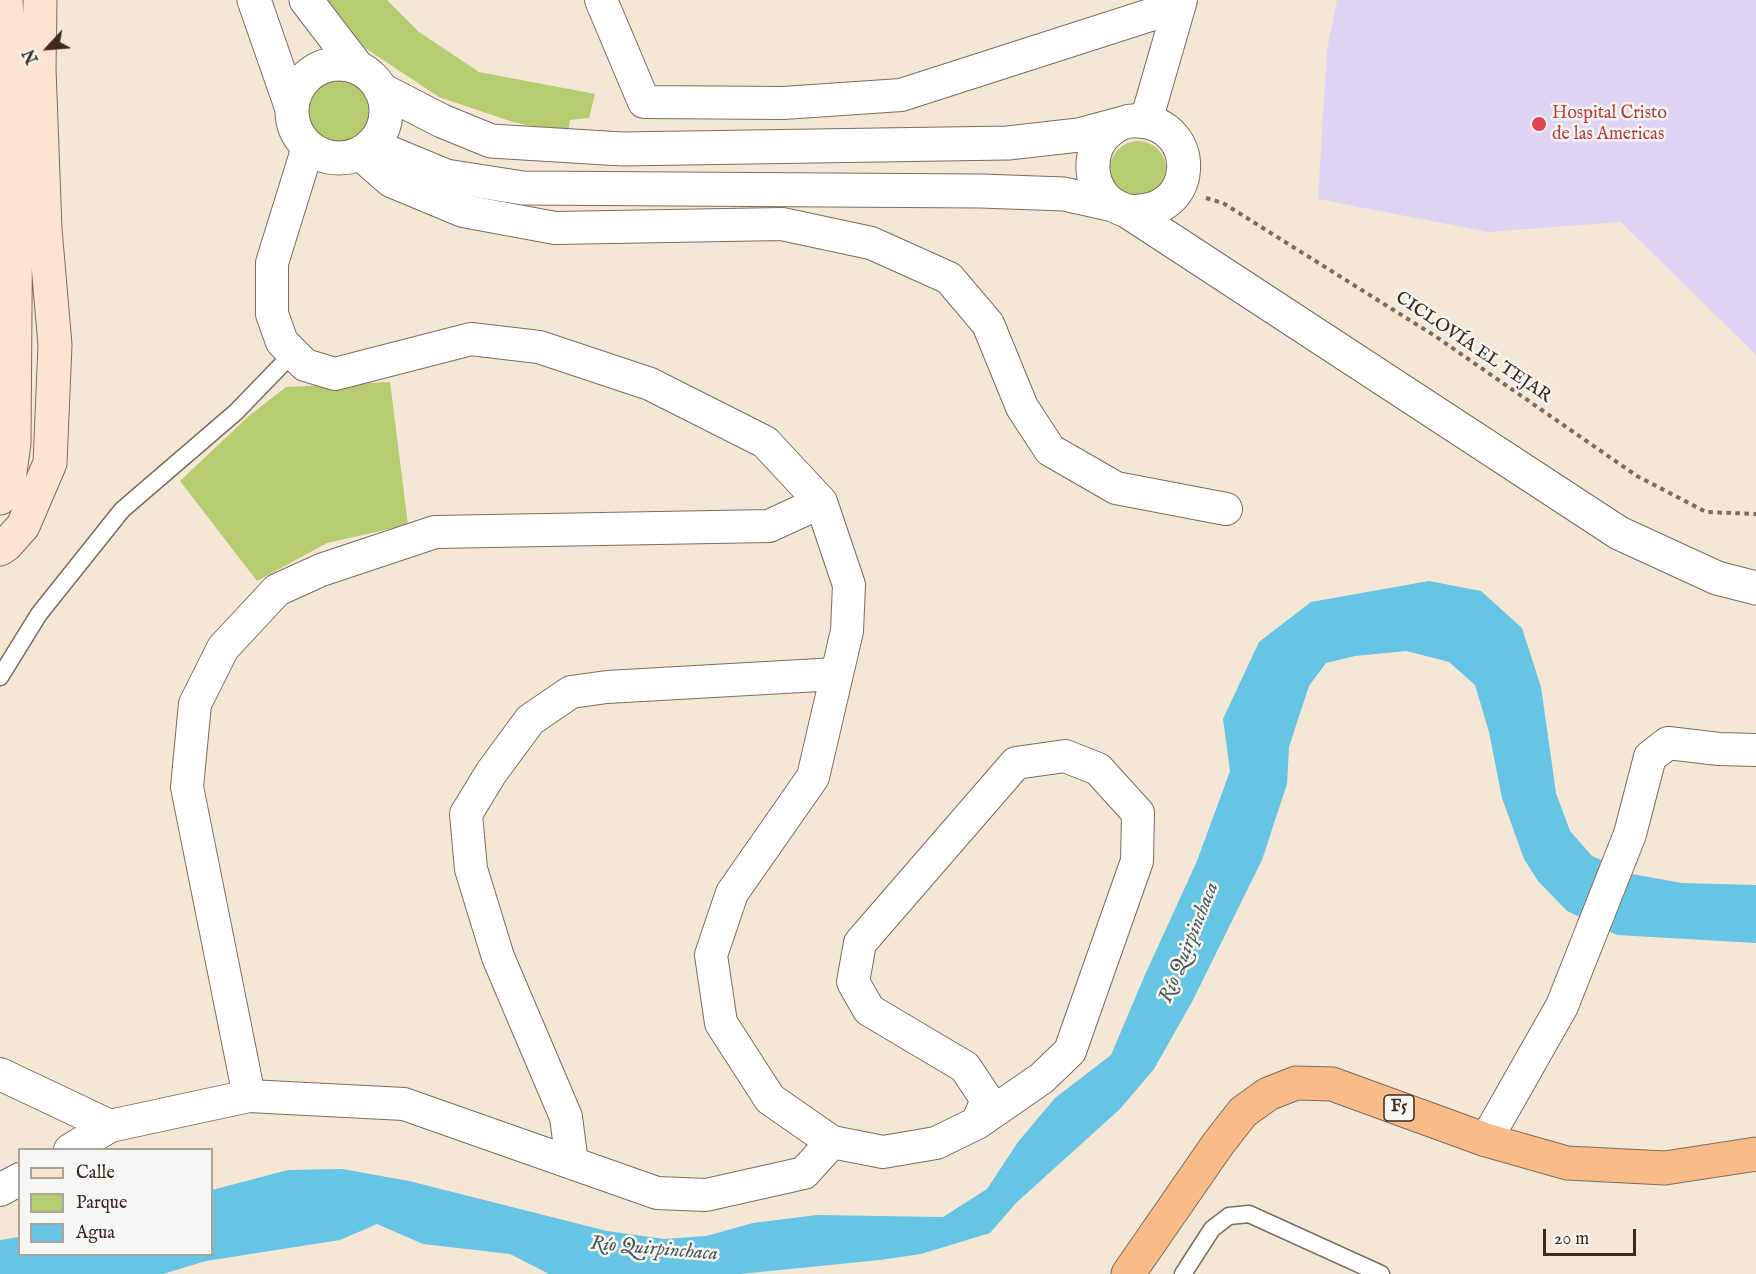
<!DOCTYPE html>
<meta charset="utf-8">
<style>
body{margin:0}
#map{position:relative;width:1756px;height:1274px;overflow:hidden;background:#f5e7d5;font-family:"IM FELL English",serif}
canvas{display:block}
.legend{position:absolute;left:18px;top:1148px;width:195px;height:108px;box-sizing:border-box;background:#f6f6f2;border:2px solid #aba49d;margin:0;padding:8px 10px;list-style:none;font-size:18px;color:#3b2a1e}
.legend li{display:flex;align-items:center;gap:12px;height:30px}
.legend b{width:30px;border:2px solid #aba49d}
.north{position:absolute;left:18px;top:18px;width:60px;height:60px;-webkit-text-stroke:4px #f6f6f2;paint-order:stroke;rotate:244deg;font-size:16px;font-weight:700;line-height:24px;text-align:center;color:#3b2a1e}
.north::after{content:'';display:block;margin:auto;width:21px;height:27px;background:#3b2a1e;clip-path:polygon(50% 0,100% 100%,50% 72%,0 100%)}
.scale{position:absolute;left:1543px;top:1229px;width:93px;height:27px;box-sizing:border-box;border:3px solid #3b2a1e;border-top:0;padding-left:8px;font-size:18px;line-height:21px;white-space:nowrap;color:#3b2a1e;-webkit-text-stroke:4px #f6f6f2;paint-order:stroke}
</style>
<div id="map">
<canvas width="1756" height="1274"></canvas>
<ul class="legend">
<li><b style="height:8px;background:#fde4d0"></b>Calle</li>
<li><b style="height:16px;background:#b6cc70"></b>Parque</li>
<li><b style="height:16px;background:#66c4e4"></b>Agua</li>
</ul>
<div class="north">N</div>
<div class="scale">20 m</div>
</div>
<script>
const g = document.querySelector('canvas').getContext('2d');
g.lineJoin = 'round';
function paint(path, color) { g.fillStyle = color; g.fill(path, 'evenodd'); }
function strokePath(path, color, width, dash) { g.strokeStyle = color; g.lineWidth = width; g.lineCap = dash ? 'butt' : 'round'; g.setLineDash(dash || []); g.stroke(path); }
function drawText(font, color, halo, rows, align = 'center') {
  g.font = font + ' "IM FELL English",serif'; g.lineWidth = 5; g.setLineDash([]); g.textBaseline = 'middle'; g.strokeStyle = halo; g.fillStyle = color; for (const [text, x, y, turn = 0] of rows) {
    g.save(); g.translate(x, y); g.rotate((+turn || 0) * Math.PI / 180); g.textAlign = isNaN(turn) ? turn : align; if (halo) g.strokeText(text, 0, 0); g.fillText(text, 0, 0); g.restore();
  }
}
paint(new Path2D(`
 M1337 0H1756V355L1621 222 1488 232 1318 199 1327 50Z`), '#e0d4f4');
paint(new Path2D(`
 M320 0H387L419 32 479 72 595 94 589 118 570 120 568 134 513 122 439 97 350 38Z
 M305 112a33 33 0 1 1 66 0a33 33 0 1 1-66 0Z
 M1110 169a28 28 0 1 1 56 0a28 28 0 1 1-56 0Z
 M390 382 408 525 327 543 257 581 180 481 250 415 286 387Z`), '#b6cc70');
paint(new Path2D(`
 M1429 581 1481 591 1522 628 1541 687 1556 793 1570 831 1592 856 1632 874 1682 883 1756 885V943L1617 935 1567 911 1538 881 1524 859 1502 798 1489 732 1475 685 1449 662 1406 651 1355 656 1326 663 1309 686 1289 747 1287 784 1262 860 1193 1000 1154 1069 1120 1109 1016 1203 990 1233 921 1254 880 1260 740 1274H549L510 1254 423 1244 377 1224 340 1240 206 1261 163 1274H0V1240L19 1237 20 1254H212V1190L288 1170 342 1169 409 1181 607 1231 664 1239 706 1236 753 1223 817 1215 943 1217 987 1189 1018 1142 1055 1098 1111 1055 1144 977 1197 861 1230 771 1223 719 1259 642 1311 602Z`), '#66c4e4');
const service = new Path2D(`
 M0 677 39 614 122 510 236 412 293 353
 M1183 1274 1212 1229 1229 1216 1249 1214 1381 1274`);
const minor = new Path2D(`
 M601 0 644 102 783 103 901 95 1178 6 1177 0
 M1146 121 1181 0
 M308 147 272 263V314L282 342 305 365 335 374 471 339 539 347 650 384 765 442 821 502 849 585 847 631 813 777 732 893 711 955 721 1023 770 1099 832 1142 883 1152 936 1143 977 1123 987 1100 965 1067 869 1010 853 982 860 943 1016 763 1065 756 1098 769 1138 813 1137 861 1070 1051 1042 1078 977 1123
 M360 154 391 181 463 211 555 228 782 224 871 243 949 278 988 324 1022 407 1050 450 1116 488 1226 509
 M0 1074 110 1126
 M249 1096 187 787 195 704 223 648 277 590 321 570 435 532 769 526 821 502
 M1486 1140 1562 1006 1630 834 1650 757 1668 743 1719 749 1756 750
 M70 1150 110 1126 249 1096 404 1104 657 1193 706 1195 804 1173 832 1142
 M572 1163 566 1117 498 957 471 869 466 814 491 773 530 720 571 692 607 687 837 674
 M0 1190 20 1179`);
const tertiary = new Path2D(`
 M254 0 292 109
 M306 0 358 68
 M292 111a47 47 0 1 1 94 0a47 47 0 1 1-94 0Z
 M380 89 442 121 491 141 622 149 1008 143 1079 135 1120 124
 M371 145 446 176 523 188 981 191 1064 194 1113 205
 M1127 211C1200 218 1201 123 1138 121 1128 120 1117 124 1109 131 1089 147 1088 178 1104 197 1110 204 1118 208 1127 211L1619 533 1717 578 1756 588`);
const secondary = new Path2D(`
 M0 498 9 479 14 443 16 177 6 0
 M0 549 6 545 23 526 50 463 55 345 45 229 39 69 40 0`);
const trunk = new Path2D(`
 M1128 1274 1218 1144 1243 1112 1268 1094 1296 1083 1332 1084 1486 1140 1567 1163 1665 1168 1756 1154`);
strokePath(service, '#7c6c5e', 19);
strokePath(minor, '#7c6c5e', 34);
strokePath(tertiary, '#7c6c5e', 35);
strokePath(secondary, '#7c6c5e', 35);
strokePath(trunk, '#7c6c5e', 35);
strokePath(new Path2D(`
 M1206 198 1223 203 1435 336 1637 476 1706 512 1756 514`), '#7c6c5e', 4, [4.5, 4.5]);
strokePath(service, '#fff', 16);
strokePath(minor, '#fff', 32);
strokePath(tertiary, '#fff', 33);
strokePath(secondary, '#fde4d0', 33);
strokePath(trunk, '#f9bc89', 33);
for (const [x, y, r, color] of [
 [1539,124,8,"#e0444e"]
]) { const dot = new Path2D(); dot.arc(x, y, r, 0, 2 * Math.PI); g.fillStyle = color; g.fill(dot); strokePath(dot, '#f6f6f2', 2); }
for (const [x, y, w] of [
 [1399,1108,30]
]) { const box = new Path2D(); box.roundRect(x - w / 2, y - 13, w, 26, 4.5); g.fillStyle = '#f6f6f2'; g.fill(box); strokePath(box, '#3b2a1e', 1.5); }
drawText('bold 16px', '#3b2a1e', null, [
 ["F5",1399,1108]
]);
drawText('18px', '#be3a42', '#f6f6f2', [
 ["Hospital Cristo",1552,114],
 ["de las Americas",1552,135]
], 'left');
drawText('18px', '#3b2a1e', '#f6f6f2', [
 ["CICLOVÍA EL TEJAR",1473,348,34]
]);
drawText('italic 20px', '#485859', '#f6f6f2', [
 ["Río Quirpinchaca",1190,943,-68],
 ["Río Quirpinchaca",654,1250,5]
]);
</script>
